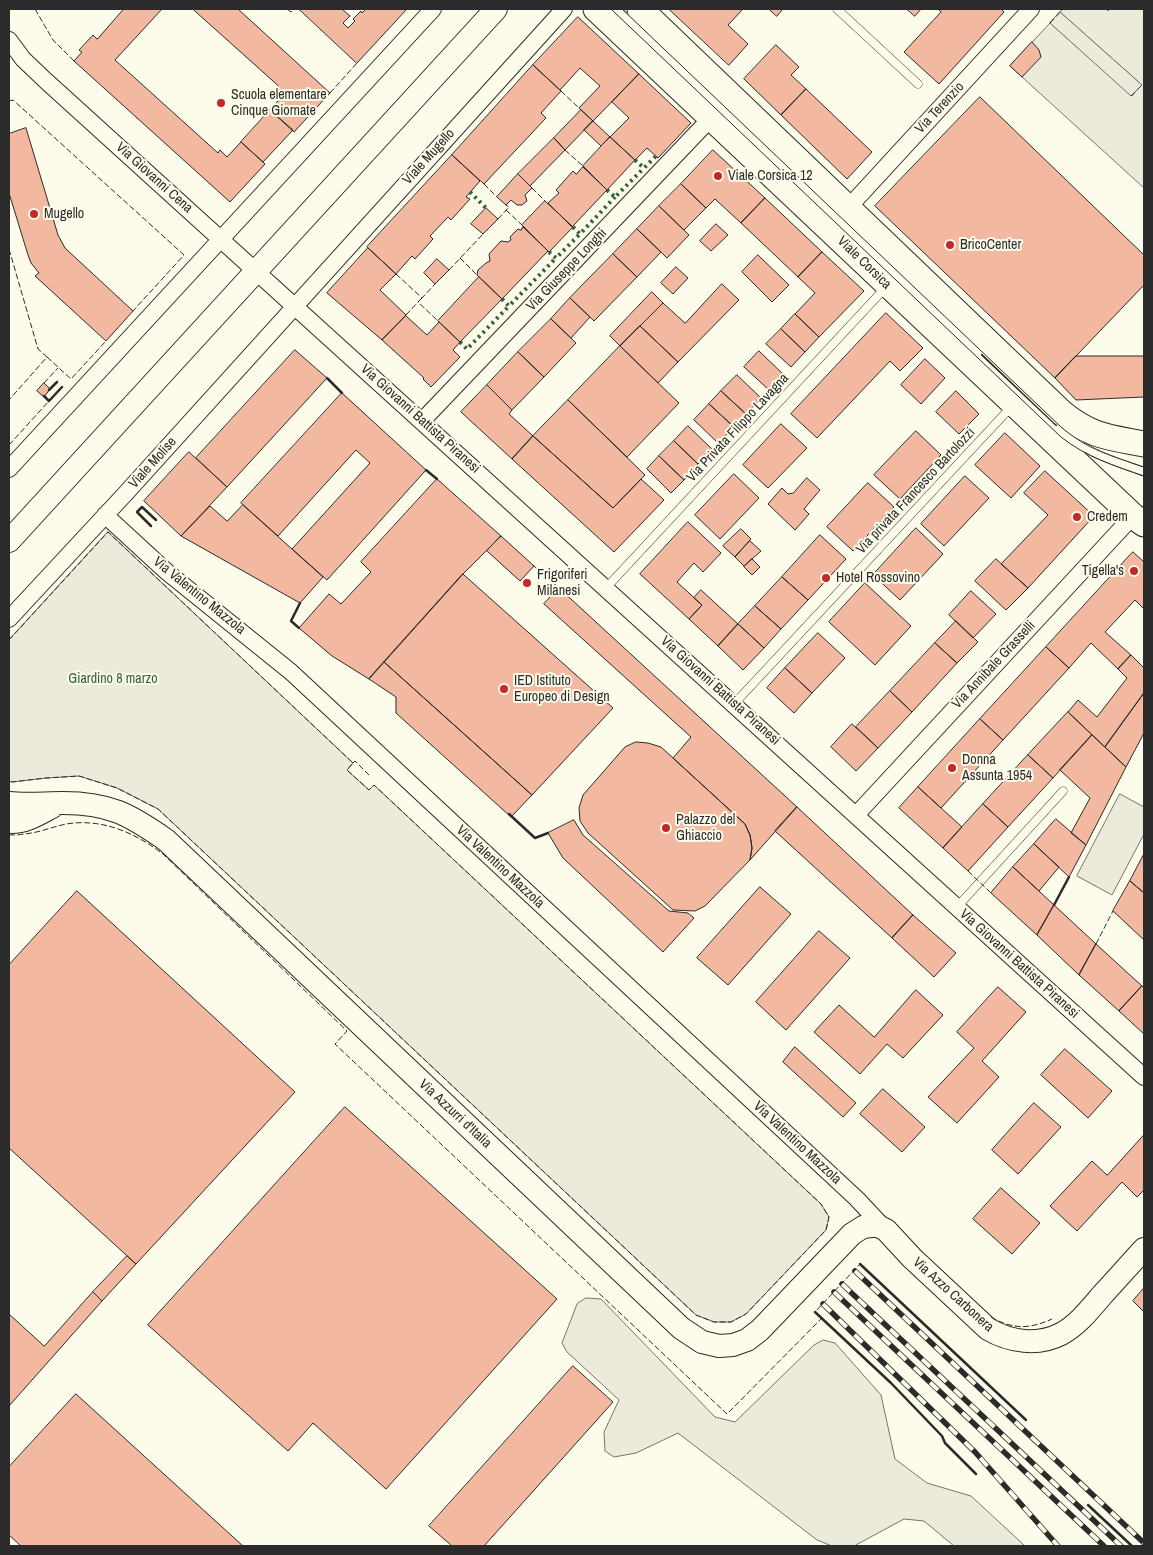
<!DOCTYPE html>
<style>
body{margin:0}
#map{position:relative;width:1153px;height:1555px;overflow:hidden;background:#fdfbea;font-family:"Archivo Narrow",sans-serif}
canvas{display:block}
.frame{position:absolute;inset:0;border:10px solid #2b2b2b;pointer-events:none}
</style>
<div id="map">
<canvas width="1153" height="1555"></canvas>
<div class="frame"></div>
</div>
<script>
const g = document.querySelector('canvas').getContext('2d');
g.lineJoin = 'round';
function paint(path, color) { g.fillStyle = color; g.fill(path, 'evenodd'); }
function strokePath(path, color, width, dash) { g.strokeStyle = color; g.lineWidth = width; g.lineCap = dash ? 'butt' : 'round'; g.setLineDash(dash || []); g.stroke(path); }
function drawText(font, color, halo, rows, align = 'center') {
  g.font = font + ' "Archivo Narrow",sans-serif'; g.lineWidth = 4; g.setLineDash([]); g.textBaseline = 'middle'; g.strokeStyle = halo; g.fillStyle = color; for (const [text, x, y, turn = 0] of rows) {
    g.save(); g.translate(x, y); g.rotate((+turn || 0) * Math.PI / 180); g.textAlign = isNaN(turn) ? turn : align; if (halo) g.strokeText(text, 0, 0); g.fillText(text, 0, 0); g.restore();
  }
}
const green = new Path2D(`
 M1063 9H1106L1108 11 1110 9H1144V188L1010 66 1050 23 1132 96 1141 84 1060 12Z
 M108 532 353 763 347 770 369 790 374 785 821 1204 829 1217 826 1230 746 1314 731 1322H714L696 1315 158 809 117 788 79 776 46 778 12 782 9 781V640Z
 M1120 794 1144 807V834L1112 895 1077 876Z
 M586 1298 601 1299 715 1417 735 1422 814 1345 823 1340 835 1343 881 1395 895 1459 927 1483 971 1496 1025 1546H954L924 1521 904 1519 854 1546H832L817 1540 678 1433 636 1453 614 1457 605 1451 604 1432 619 1400 567 1352 562 1343 577 1304Z`);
paint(green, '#ecebdb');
strokePath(green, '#74746e', 1);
const parking = new Path2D(`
 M1060 12 1142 85 1131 96 1050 23Z`);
paint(parking, '#eceadb');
strokePath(parking, '#74746e', 1);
const building = new Path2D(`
 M124 9H162L115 60 218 153 220 150 227 157 241 142 265 164 230 202 74 61 82 52 79 50 93 35 97 39Z
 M193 9H238L330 93 294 132 270 110 284 94 277 88 278 86Z
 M299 9H342L350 16 343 23 348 28 355 21 353 19 361 11 362 13 366 9H407L357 63Z
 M669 9H743L728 25 748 44 729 65Z
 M769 9H783L777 16Z
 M907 9H921L915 16Z
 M938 9H1001L1004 12 939 84 904 52 941 12Z
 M578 17 639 74 593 121 579 108 600 86 580 68 560 90 533 65Z
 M1032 42 1039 50 1041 57 1022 77 1010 66Z
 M776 45 799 67 791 75 806 89 781 115 744 79Z
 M533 65 561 91 541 113 546 118 484 184 452 155Z
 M639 74 691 123 658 158 647 148 635 160 610 137 629 118 612 102Z
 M806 89 872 152 847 179 781 115Z
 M980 97 1144 255V285L1055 378 875 206Z
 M270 110 293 130 263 162 241 142Z
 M581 110 593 121 565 150 554 138Z
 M593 121 610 137 601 146 584 130Z
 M26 128 58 235 65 248 133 311 106 341 35 276 39 273 31 263 28 255 9 193V134Z
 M610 137 635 160 607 190 583 166Z
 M554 138 565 150 530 186 518 174Z
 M713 150 765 198 741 223 715 199 706 208 681 184Z
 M452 155 480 181 466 197 470 199 451 220 448 217 430 236 433 239 415 259 412 256 396 274 367 247Z
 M583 167 607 190 572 227 548 203 559 193 556 190 573 171 576 174Z
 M518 174 532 188 525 195 527 201 522 205H517L511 200 506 205 497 197Z
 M681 184 706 208 684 230 659 206Z
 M765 198 822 252 798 277 741 223Z
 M545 201 573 227 549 252 522 225Z
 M659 206 689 235 667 258 637 229Z
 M486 208 498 219 483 234 471 224Z
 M716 224 728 235 711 251 700 241Z
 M523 227 548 251 502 299 477 275 478 270 486 263 490 261 489 254 501 241 508 242 511 240 510 237 518 229 521 230Z
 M637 229 661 252 637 277 613 254Z
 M368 248 396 274 380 290 406 315 382 340 327 293Z
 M822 252 864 291 819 337 795 314 815 293 798 277Z
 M613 254 637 277 594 321 570 298Z
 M758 255 789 285 772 302 742 272Z
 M437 259 449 270 435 284 424 273Z
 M676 267 688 278 673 294 661 283Z
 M479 277 502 299 460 342 438 321Z
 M722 284 739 300 678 362 640 326 663 303 685 323Z
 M652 292 663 303 620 346 610 336Z
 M570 298 590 317 571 338 551 319Z
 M886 313 923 348 900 371 890 361 817 438 791 414Z
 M795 314 819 337 805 352 781 329Z
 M406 316 427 335 439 322 460 342 453 350 460 357 431 387 423 379 424 378 382 340Z
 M551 319 576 343 544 377 518 352Z
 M640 326 678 362 658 383 620 346Z
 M781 329 805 352 791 367 766 344Z
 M620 346 679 403 627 457 568 400Z
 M295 350 327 378 227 487 196 458Z
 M759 351 784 375 769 390 744 367Z
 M518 352 544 377 512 410 487 385Z
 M1076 356H1144V397L1076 400 1055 378Z
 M925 359 945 378 921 404 901 385Z
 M737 375 761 398 746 414 721 391Z
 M44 383 50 389 44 397 37 391Z
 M487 385 512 410 509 414 533 436 512 459 461 412Z
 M721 391 746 414 734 427 709 404Z
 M956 391 979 414 959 434 936 412Z
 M342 393 426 470 327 580 292 549 370 463 356 450 278 536 241 503Z
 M568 400 645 475 613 508 533 436Z
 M709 404 734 427 718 443 694 420Z
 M781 424 807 448 768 488 743 465Z
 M688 426 712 449 698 464 674 441Z
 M916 431 941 455 900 499 874 475Z
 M1005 433 1040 466 1011 498 975 465Z
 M533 436 613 508 641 479 664 500 614 552 512 459Z
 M674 441 698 464 684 480 659 456Z
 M189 452 227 487 181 536 144 501Z
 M659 456 684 480 671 493 647 469Z
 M1045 471 1094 516 1028 588 1001 564 1048 515 1024 493Z
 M734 474 759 498 720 539 695 515Z
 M965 476 989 498 944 546 921 524Z
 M807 478 820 490 804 509 809 514 795 530 768 504 782 488 788 494 793 493Z
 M437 479 501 536 463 574 369 679 332 656 299 628 329 594 341 604 371 572 361 562Z
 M868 483 894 507 853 551 827 527Z
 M243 505 323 577 300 603 181 536 210 506 227 521Z
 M688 522 721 553 703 572 694 563 677 582 702 605 689 619 640 574Z
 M916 528 943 554 900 600 873 575Z
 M741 529 751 539 735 557 723 546Z
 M820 535 846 559 808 600 782 577Z
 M501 536 534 566 520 581 487 551Z
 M750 541 761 551 744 566 735 557Z
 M1133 552 1144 562V609L1135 600 1105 632 1131 655 1118 669 1091 643 1069 668 1046 647Z
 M752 559 760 567 752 575 744 567Z
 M996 559 1028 588 1006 610 975 581Z
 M463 574 613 708 532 795 384 662Z
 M782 577 808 600 781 629 755 606Z
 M865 583 911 626 875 665 829 622Z
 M559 588 797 807 750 860 752 848 750 835 745 824 673 758 691 737 544 604Z
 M701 590 738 624 718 646 689 619 702 605 694 598Z
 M971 591 996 614 973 638 949 615Z
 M755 606 781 629 764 648 738 624Z
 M956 621 978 642 957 663 935 643Z
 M738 624 764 648 743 670 718 646Z
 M818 633 845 658 812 693 785 668Z
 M935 643 957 663 912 712 890 691Z
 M1046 647 1069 668 1003 740 980 719Z
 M1131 655 1144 668V693L1105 747 1068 712 1078 700 1097 717 1127 678 1118 669Z
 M384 662 532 795 511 817 396 713V697L369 679Z
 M785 668 812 693 794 713 767 688Z
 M890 691 912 712 878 748 856 727Z
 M1144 693V733L1126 767 1105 747Z
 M1068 712 1092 735 1053 778 1028 755Z
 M980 719 1003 740 941 808 918 787Z
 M852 724 878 748 856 771 831 747Z
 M1092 735 1126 767 1086 845 1071 833 1090 798 1060 770Z
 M636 742 648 743 661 747 745 824 750 835 752 848 750 860 705 906 695 911 673 910 588 833 580 821 579 808 583 795 625 747Z
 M1028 755 1053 778 1008 827 983 804Z
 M918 787 962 827 943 848 899 808Z
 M983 804 1008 827 968 871 943 848Z
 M797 807 913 915 892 938 775 831Z
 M1056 819 1086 845 1069 877 1034 844Z
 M574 820 583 835 669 911 688 913 694 918 663 952 563 858 548 833Z
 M1034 844 1059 867 1039 891 1013 867Z
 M1144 854V890L1143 892 1130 881Z
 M1013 867 1054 905 1037 935 991 893Z
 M1130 881 1144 893V940L1113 911Z
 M760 887 791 914 728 985 697 958Z
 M77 891 295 1092 136 1264 9 1148V965Z
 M1054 905 1096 944 1079 975 1037 935Z
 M913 915 956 953 934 977 892 938Z
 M819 931 850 958 786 1030 756 1002Z
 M1096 944 1142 986 1119 1011 1079 975Z
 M1142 986 1144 988V1034L1119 1011Z
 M998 987 1026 1012 982 1061 999 1077 957 1123 928 1097 974 1048 957 1032Z
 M916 990 943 1015 903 1058 887 1044 860 1074 814 1032 839 1005 874 1037Z
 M795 1047 856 1103 843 1117 783 1062Z
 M1065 1049 1112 1091 1088 1118 1041 1075Z
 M883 1089 925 1127 902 1152 860 1114Z
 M1034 1103 1061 1127 1018 1174 992 1150Z
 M345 1107 557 1299 386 1489 313 1423 288 1451 148 1325Z
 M1144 1135V1190L1137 1197 1122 1182 1077 1231 1050 1206 1092 1161 1107 1175Z
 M1001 1188 1040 1223 1012 1254 973 1219Z
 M127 1256 136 1264 102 1301 93 1292Z
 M1144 1288V1312L1133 1301Z
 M93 1292 102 1301 9 1406V1314L44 1346Z
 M573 1366 613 1402 484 1546H452L429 1526Z
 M76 1394 243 1546H21L9 1535V1467Z`);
paint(building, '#f2b8a0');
strokePath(building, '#2b2b2b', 1);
const lane = new Path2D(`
 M617 9 978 352
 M837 9 918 84
 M1059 429C1085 453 1112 460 1144 472
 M606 588 886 287
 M734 704 1012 406
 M957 907 1063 791`);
const street = new Path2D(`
 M9 40 23 59 45 80 1144 1077
 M848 208 1031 9
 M422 421 711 118
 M9 469 433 9
 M105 515 167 572 291 672 857 1199 886 1230
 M9 619 126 493 564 9
 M856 815 1133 516`);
const secondary = new Path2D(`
 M9 541 496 9
 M9 803C27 805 45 803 63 803 109 803 129 814 166 840L681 1328 702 1342 719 1346 733 1345 747 1340 760 1330 852 1234 863 1227 871 1226H878L886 1230 912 1258 988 1329C1010 1342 1038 1346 1061 1334 1078 1325 1091 1308 1103 1294 1117 1279 1130 1264 1144 1249
 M9 822C25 823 39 814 52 807`);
const primary = new Path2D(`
 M596 9 1133 516 1144 524
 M640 9 1062 413C1092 437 1108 437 1144 444`);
strokePath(lane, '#2b2b2b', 9);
strokePath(street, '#2b2b2b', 18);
strokePath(secondary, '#2b2b2b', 24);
strokePath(primary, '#2b2b2b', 27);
strokePath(lane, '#fdfbea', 8);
strokePath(street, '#fdfbea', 16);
strokePath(secondary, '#fdfbea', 22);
strokePath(primary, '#fdfbea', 25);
strokePath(new Path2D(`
 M611 9 1061 437C1086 457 1115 466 1144 476
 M622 9 1061 427C1088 450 1112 456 1144 467`), '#2b2b2b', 1);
const rail = new Path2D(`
 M855 1271 1144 1543
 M842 1284 1121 1546
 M834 1292 1104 1546
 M823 1304 975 1452 1058 1546`);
strokePath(rail, '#2b2b2b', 5.5);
strokePath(rail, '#fdfbea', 4, [11]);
strokePath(new Path2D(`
 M635 160 644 168 656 156
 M607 190 615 197 644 168
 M470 192 486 208
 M573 227 580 234 615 197
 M549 252 556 258 580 234
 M502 299 509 306 556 258
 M460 342 467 349 509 306`), '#34623c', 4, [2.5, 4]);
strokePath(new Path2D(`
 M35 9 53 40 74 61
 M287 9 291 12 294 9
 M1050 23 1063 9
 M561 91 579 108
 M330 93 357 63
 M1131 96 1142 85 1144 87
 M9 101 13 100 184 255 133 311
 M565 150 583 166
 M484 184 497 197
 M532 188 545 201
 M506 210 522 225
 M498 219 509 207 506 205
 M9 249 38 349 47 357 9 400
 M460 258 477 275
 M449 270 483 234
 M396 274 422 298 435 284
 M422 298 418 302 438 321
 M406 315 418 302
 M47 357 71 379 106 341
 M44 383 58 368
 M9 445 49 401
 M534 566 559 588
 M9 640 108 532 353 763 347 770 369 790 374 785 821 1204 829 1217 826 1230 746 1314 731 1322H714L696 1315 158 809 117 788 79 776 46 778 12 782 9 781
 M353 763 355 761 369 775
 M9 835C14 835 19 835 24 834 38 833 52 827 66 824 103 818 135 833 163 854L347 1031 335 1044 727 1414 822 1318 815 1312 860 1264
 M968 871 991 893
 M1096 944 1113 911
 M991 1317C1013 1330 1030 1329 1052 1319`), '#2b2b2b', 1, [6, 2.5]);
strokePath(new Path2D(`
 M327 378 342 393
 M49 390 57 382
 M44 396 49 401 62 387
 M426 470 437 479
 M151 526 137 512 142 507 156 520
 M299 628 291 621 300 603
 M509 814 535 838 548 833
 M1054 905 1069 877
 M860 1264 1026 1420
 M815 1312 891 1383 942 1436 945 1443 976 1474
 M1088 1505 1132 1546`), '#2b2b2b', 2.5);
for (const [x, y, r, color] of [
 [221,103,5,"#c62828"],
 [718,176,5,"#c62828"],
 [34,214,5,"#c62828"],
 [950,245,5,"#c62828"],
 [1077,517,5,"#c62828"],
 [1134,571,5,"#c62828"],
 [826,578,5,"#c62828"],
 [527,583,5,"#c62828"],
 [504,689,5,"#c62828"],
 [952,768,5,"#c62828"],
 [666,828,5,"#c62828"]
]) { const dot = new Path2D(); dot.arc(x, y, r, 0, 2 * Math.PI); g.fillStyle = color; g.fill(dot); strokePath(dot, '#fdfbea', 2); }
drawText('14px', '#2b2b2b', '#fdfbea', [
 ["Scuola elementare",231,95],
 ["Cinque Giornate",231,111],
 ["Viale Corsica 12",728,176],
 ["Mugello",44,214],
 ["BricoCenter",960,245],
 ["Credem",1087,517],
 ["Tigella's",1124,571,"right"],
 ["Frigoriferi",537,575],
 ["Milanesi",537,591],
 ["Hotel Rossovino",836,578],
 ["IED Istituto",514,681],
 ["Europeo di Design",514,697],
 ["Donna",962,760],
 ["Assunta 1954",962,776],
 ["Palazzo del",676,820],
 ["Ghiaccio",676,836]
], 'left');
drawText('14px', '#2b2b2b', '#fdfbea', [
 ["Via Terenzio",940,108,-47],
 ["Viale Mugello",429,157,-48],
 ["Via Giovanni Cena",154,178,42],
 ["Viale Corsica",864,263,44],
 ["Via Giuseppe Longhi",567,270,-46],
 ["Via Giovanni Battista Piranesi",420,419,42],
 ["Via Privata Filippo Lavagna",738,428,-47],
 ["Viale Molise",153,463,-48],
 ["Via privata Francesco Bartolozzi",916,491,-47],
 ["Via Valentino Mazzola",199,596,39],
 ["Via Annibale Grasselli",994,665,-47],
 ["Via Giovanni Battista Piranesi",720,691,42],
 ["Via Valentino Mazzola",500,867,43],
 ["Via Giovanni Battista Piranesi",1019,964,42],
 ["Via Azzurri d'Italia",455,1114,43],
 ["Via Valentino Mazzola",797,1143,43],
 ["Via Azzo Carbonera",953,1295,42]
]);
drawText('14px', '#34623c', '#fdfbea', [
 ["Giardino 8 marzo",113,679]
]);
</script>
